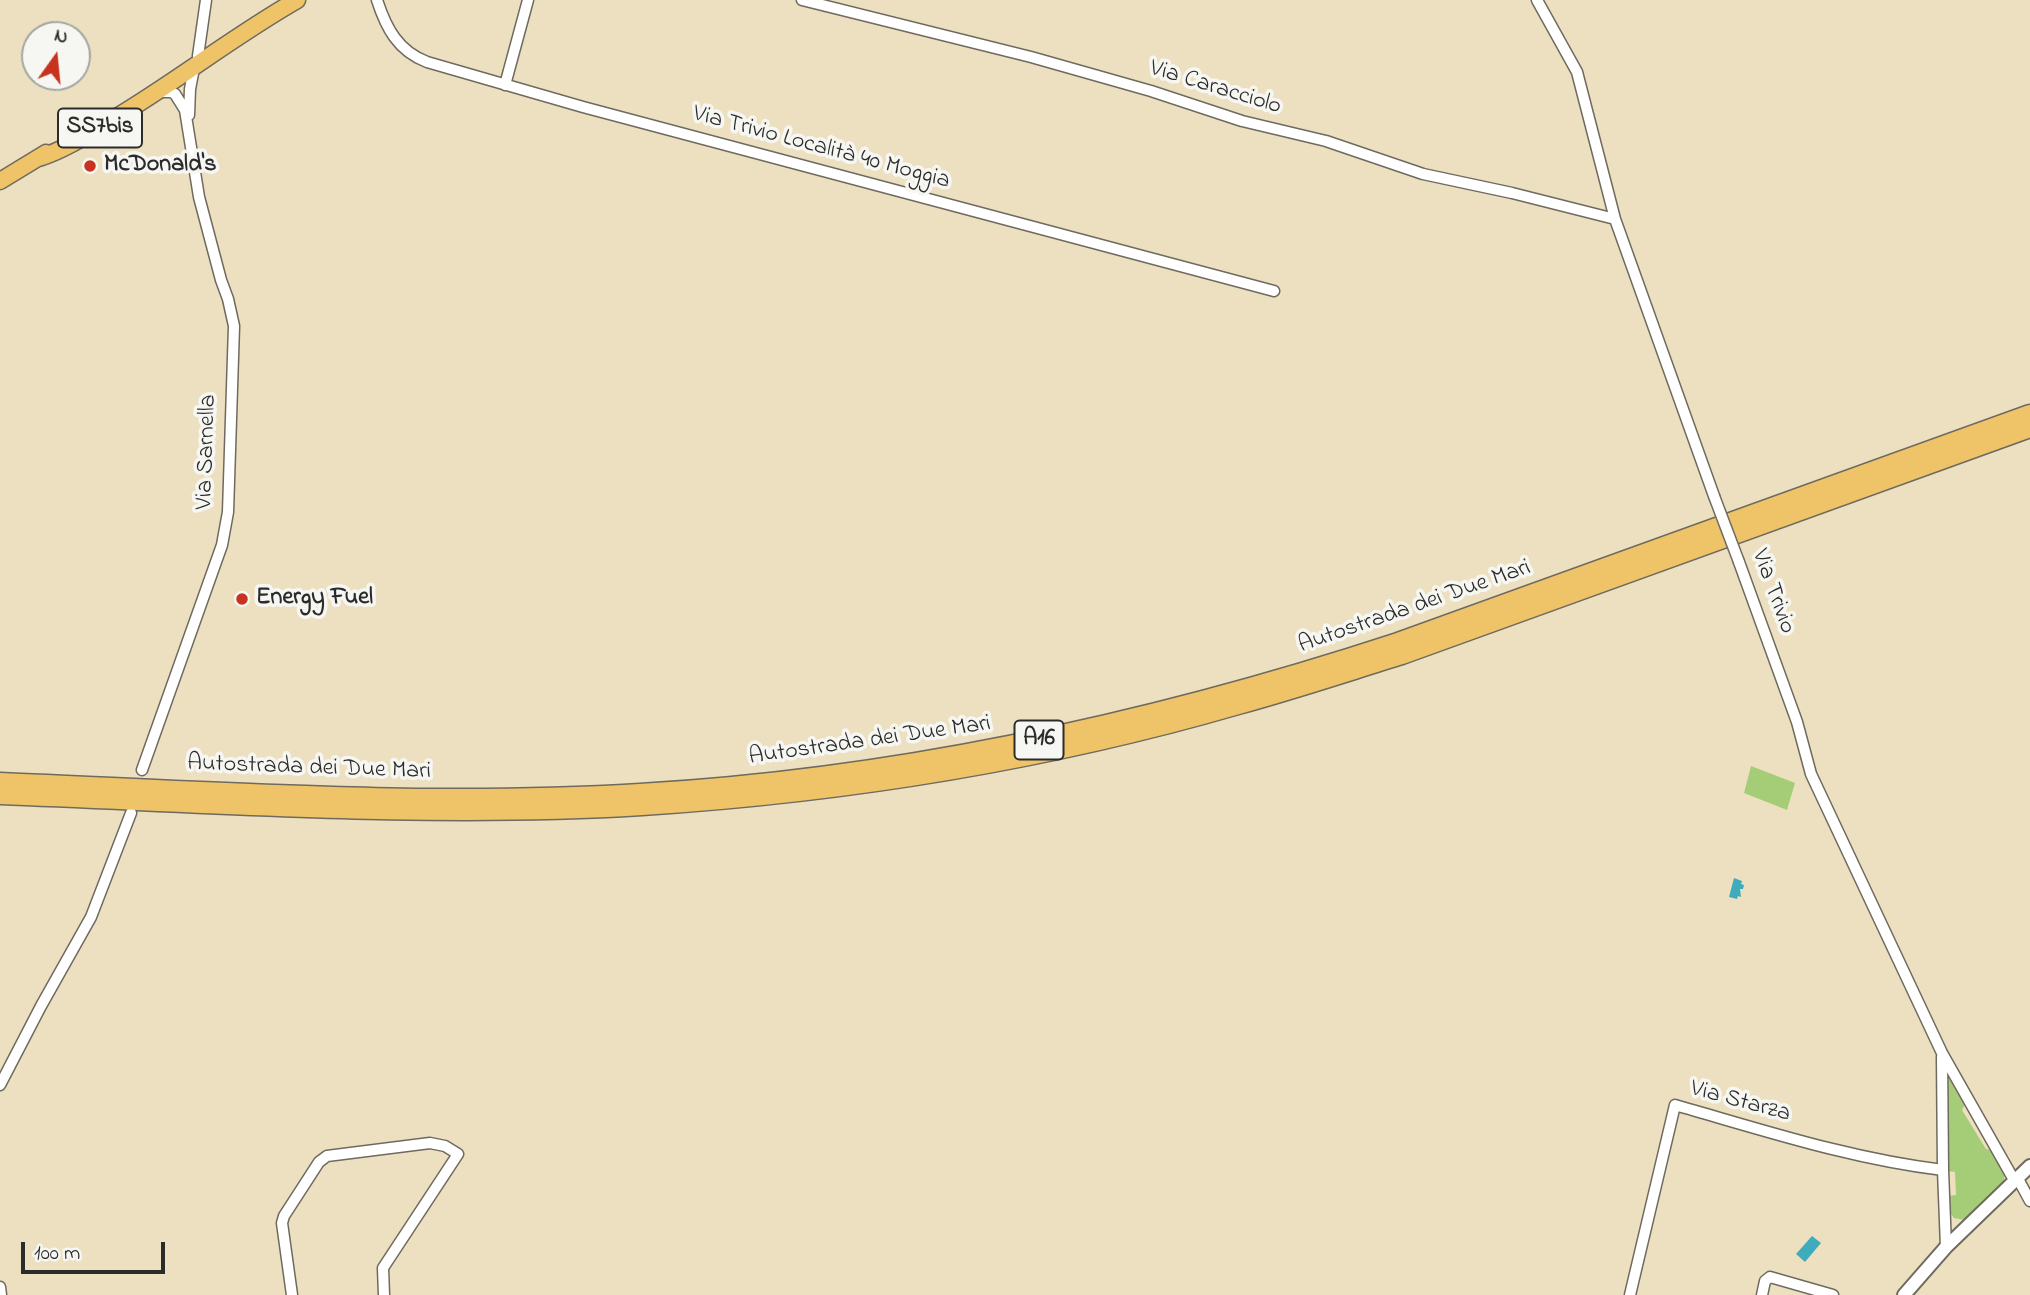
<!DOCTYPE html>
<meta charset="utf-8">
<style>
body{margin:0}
#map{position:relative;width:2030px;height:1295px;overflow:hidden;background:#ece0c0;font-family:"Indie Flower",sans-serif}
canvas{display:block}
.north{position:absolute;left:21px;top:21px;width:70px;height:70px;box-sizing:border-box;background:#f6f6f2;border:2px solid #a5a5a2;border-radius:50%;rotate:15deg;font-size:19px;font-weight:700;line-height:28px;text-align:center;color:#2b2b2b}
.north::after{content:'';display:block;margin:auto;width:24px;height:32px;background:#c8321e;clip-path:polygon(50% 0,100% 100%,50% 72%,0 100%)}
.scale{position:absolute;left:21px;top:1242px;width:144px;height:32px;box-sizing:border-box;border:4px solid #2b2b2b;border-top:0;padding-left:9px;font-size:21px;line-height:24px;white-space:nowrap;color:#2b2b2b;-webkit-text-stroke:5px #f6f6f2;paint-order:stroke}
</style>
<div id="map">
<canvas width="2030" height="1295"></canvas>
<div class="north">N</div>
<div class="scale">100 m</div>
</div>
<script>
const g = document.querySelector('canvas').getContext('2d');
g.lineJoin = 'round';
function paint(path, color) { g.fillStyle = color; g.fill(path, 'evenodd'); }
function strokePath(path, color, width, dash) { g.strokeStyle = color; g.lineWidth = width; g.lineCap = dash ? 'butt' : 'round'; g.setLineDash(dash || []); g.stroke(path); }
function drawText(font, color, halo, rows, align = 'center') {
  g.font = font + ' "Indie Flower",sans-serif'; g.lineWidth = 7; g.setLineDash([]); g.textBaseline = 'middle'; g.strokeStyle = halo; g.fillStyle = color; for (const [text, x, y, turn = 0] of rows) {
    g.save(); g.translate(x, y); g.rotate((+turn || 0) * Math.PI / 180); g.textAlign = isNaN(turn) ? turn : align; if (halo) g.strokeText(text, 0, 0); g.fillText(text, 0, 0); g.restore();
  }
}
paint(new Path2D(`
 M1751 766 1795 783 1787 810 1744 793Z
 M1951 1079 1965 1104 1962 1110 1986 1149 1992 1150 2005 1170 2004 1181 1964 1220 1954 1218 1950 1213 1949 1196 1956 1195 1955 1172 1948 1171V1080Z`), '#a5cd78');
paint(new Path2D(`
 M1734 878 1742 881 1741 884 1744 885 1743 889H1740L1741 897 1738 896 1737 899 1729 897Z
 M1812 1236 1821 1243 1805 1262 1796 1254Z`), '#3facbd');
const minor = new Path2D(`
 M377 0C386 28 398 51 427 62L583 107 1274 291
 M802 0 1031 57 1151 91 1242 121 1326 141 1423 174 1512 193 1615 219
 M1537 0 1577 72 1615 219 1714 496
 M198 56 206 0
 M505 85 528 0
 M189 115 190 89 194 68
 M1739 562 1797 722 1811 774 1942 1053 2014 1180
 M142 770 222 545 228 512 234 326 228 299 221 280 199 197 185 110 175 94 171 92H158
 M1942 1057 1943 1170 1946 1247
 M0 1085 41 1006 91 917 131 813
 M2017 1177 2030 1201
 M0 1287 1 1295
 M292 1295 282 1223 284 1216 319 1162 327 1156 430 1143 445 1146 458 1154 383 1268 384 1295
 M1630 1295 1675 1105C1763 1130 1851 1159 1943 1170
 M1762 1295 1765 1281 1770 1277 1833 1295`);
const tertiary = new Path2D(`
 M1904 1295 1946 1247 2030 1166`);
const primary = new Path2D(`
 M39 158C67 149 90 133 115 118 177 81 234 36 297 0
 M0 181 46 153`);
const motorway = new Path2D(`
 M0 782C213 791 427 806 640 793 899 778 1151 723 1398 642L2030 414
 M0 795C213 803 428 819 642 806 843 793 1045 761 1238 705 1293 690 1347 672 1402 655L2030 428`);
strokePath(minor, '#6f6a5f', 13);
strokePath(tertiary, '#6f6a5f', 16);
strokePath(primary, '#6f6a5f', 19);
strokePath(motorway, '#6f6a5f', 21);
strokePath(minor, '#fff', 10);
strokePath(tertiary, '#fff', 12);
strokePath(primary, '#efc469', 16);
strokePath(motorway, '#efc469', 18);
const minorBridge = new Path2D(`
 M1714 496 1739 562`);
strokePath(minorBridge, '#6f6a5f', 13, []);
strokePath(minorBridge, '#fff', 10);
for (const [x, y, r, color] of [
 [90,166,7,"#c8321e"],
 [242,599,7,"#c8321e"]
]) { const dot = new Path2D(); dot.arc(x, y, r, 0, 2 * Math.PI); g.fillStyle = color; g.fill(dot); strokePath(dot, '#f6f6f2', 2.5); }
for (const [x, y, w] of [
 [100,128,84],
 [1039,740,49]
]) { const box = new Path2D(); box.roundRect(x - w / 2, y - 19.5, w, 39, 5); g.fillStyle = '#f6f6f2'; g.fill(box); strokePath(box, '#2b2b2b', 2); }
drawText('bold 23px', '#2b2b2b', null, [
 ["SS7bis",100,128],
 ["A16",1039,740]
]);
drawText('24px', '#2b2b2b', '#f6f6f2', [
 ["Via Caracciolo",1215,89,17],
 ["Via Trivio Località 40 Moggia",821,149,15],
 ["Via Sarnella",208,452,-88],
 ["Via Trivio",1772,592,70],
 ["Autostrada dei Due Mari",1415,608,-19],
 ["Autostrada dei Due Mari",870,742,-8],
 ["Autostrada dei Due Mari",309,769,2],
 ["Via Starza",1740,1103,15]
]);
drawText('bold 24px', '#2b2b2b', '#f6f6f2', [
 ["McDonald's",104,166],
 ["Energy Fuel",256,599]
], 'left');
</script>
